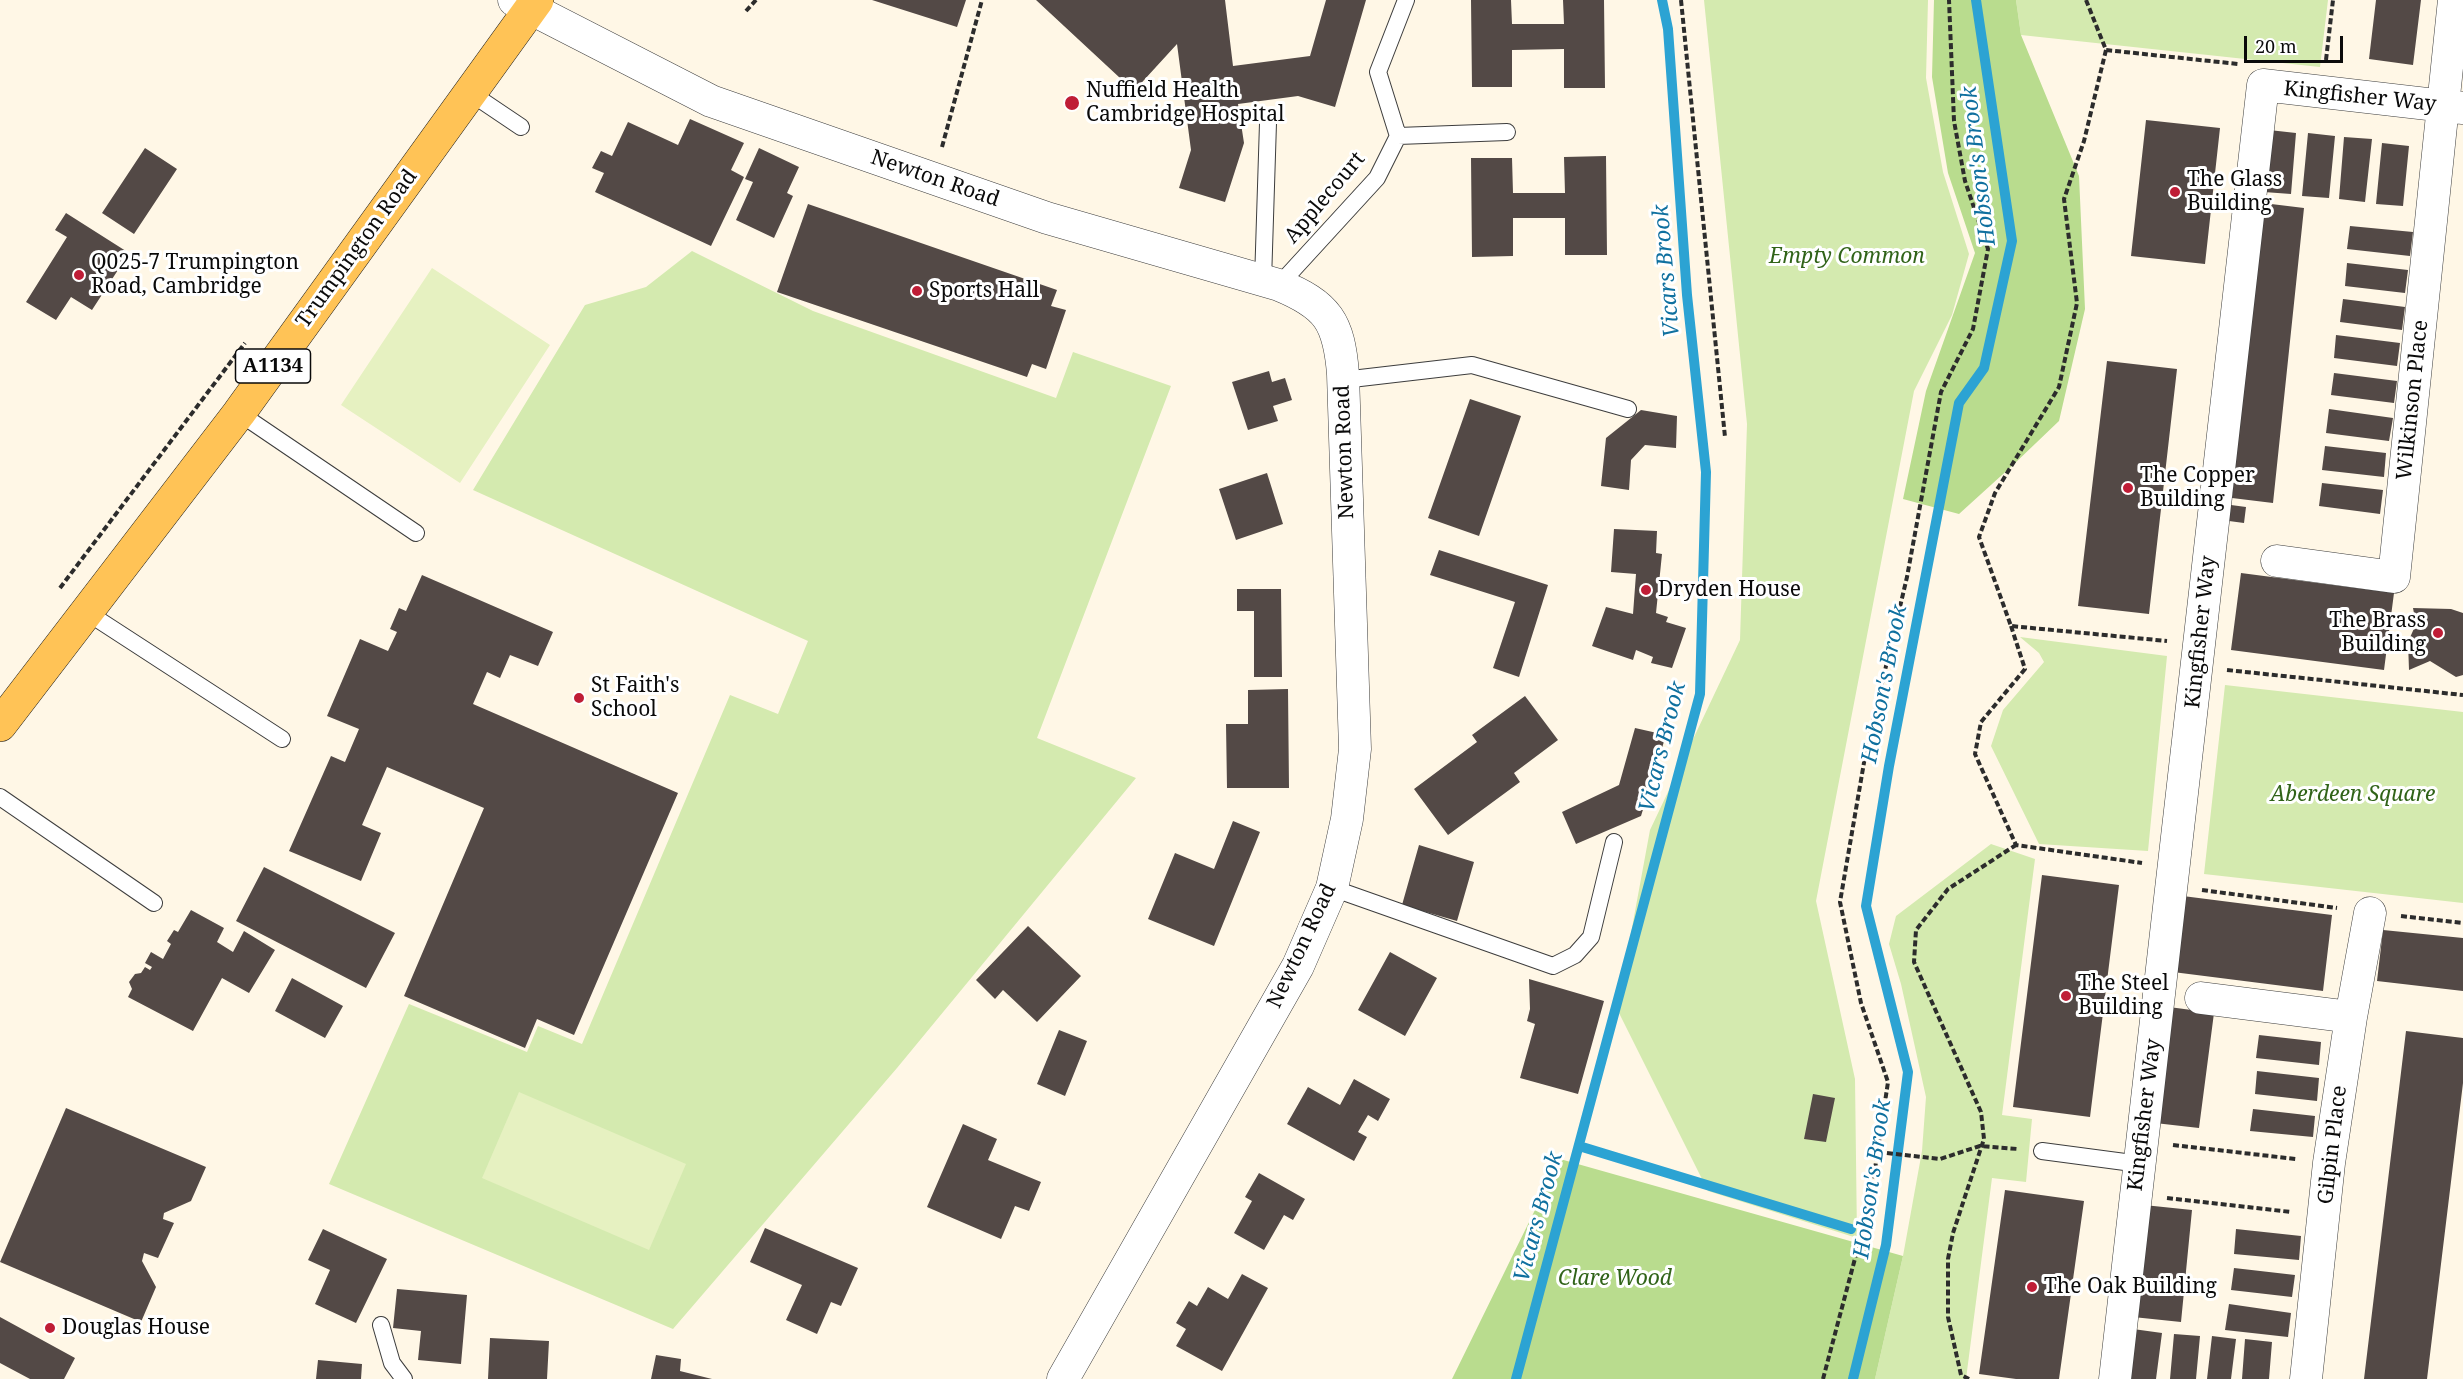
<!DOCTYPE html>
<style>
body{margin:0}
#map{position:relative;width:2463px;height:1379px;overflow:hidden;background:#fff7e6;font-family:"Noto Serif",serif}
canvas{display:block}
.scale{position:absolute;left:2244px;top:36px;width:99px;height:27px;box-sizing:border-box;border:3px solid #0a0a0a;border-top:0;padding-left:8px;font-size:18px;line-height:21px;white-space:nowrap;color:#0a0a0a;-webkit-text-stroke:4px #fff;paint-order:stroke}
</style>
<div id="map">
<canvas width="2463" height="1379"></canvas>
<div class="scale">20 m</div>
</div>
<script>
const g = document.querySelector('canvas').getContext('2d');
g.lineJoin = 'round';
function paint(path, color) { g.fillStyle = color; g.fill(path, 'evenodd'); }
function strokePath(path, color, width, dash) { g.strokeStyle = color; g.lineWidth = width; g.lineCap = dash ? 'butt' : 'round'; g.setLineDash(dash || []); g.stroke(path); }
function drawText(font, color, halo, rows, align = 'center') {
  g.font = font + ' "Noto Serif",serif'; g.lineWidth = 6; g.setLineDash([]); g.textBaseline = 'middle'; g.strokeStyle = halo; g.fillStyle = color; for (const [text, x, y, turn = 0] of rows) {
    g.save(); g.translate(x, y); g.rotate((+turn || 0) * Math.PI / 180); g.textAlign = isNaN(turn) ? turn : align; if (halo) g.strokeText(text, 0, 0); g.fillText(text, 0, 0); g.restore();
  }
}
paint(new Path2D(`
 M1704 0H1928L1926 78 1943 172 1969 254 1952 315 1914 391 1816 901 1855 1079 1857 1238 1708 1191 1617 1009 1650 830 1740 640 1747 424Z
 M2016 0H2328L2320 67 2021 35Z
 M692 251 813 311 1056 398 1073 352 1171 386 1037 738 1136 778 897 1068 673 1329 329 1184 409 1004 527 1052 538 1026 582 1044 730 695 778 714 808 641 473 490 585 305 646 287Z
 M2020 637 2167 656 2148 851 2039 844 1991 746 2003 710 2044 662 2039 653Z
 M2225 685 2463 712V903L2204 874Z
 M1991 844 2035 859 2002 1115 2032 1119 2026 1182 1992 1178 1966 1379H1875L1903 1256 1922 1151 1926 1097 1901 984 1889 944 1896 916Z`), '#d4eaaf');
paint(new Path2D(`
 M1934 0H2016L2021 35 2079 176 2085 309 2059 421 2013 465 1959 514 1903 499 1926 391 1975 253 1948 173 1932 77Z
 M1560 1159 1903 1256 1875 1379H1452Z`), '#b9dc8e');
paint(new Path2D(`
 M432 268 550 345 460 483 341 405Z
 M519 1092 686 1164 649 1250 482 1178Z`), '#e6f1c1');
strokePath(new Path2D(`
 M1579 1146 1851 1229
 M1516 1379 1700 694 1706 472 1687 295 1668 29 1662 0
 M1853 1379 1886 1245 1908 1072 1866 906 1889 766 1959 403 1984 368 2012 241 1976 0`), '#2ca3d3', 10);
paint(new Path2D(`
 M872 0H966L957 27Z
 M1036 0H1225L1233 66 1310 56 1326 0H1366L1335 107 1298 96 1238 104 1244 143 1225 202 1179 188 1191 150 1177 44 1134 91Z
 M1471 0H1511L1512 24H1564L1563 0H1604L1605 88H1564V49L1512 50V87H1472Z
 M2376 0H2421L2413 65 2369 59Z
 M690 119 744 143 731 170 744 177 711 246 595 192 604 173 592 168 601 151 612 156 628 122 678 145Z
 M2146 120 2220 128 2205 264 2131 256Z
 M2269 130 2296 133 2291 194 2264 192Z
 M2308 133 2335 136 2329 198 2302 196Z
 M2344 137 2372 139 2365 202 2339 199Z
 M2382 143 2409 146 2403 206 2376 204Z
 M145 148 177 169 134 234 102 213Z
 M759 148 799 167 787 193 793 196 774 238 736 220 753 182 745 179Z
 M1606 156 1607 255H1565V218H1513V256L1472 257 1471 158H1512L1513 193H1565L1564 157Z
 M2263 203 2304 208 2273 503 2232 498Z
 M808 204 1057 290 1051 306 1066 310 1046 369 1032 364 1027 377 777 292Z
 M66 213 129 253 92 310 71 297 56 320 26 302 67 237 55 230Z
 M2350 226 2413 232 2410 256 2347 249Z
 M2347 263 2408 270 2405 293 2345 286Z
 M2343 299 2405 307 2402 330 2340 322Z
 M2336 335 2400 343 2397 366 2334 358Z
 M2107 361 2177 369 2149 614 2078 606Z
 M1269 371 1272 382 1285 378 1292 400 1273 406 1278 421 1248 430 1232 382Z
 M2334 373 2397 381 2394 403 2331 395Z
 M1470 399 1521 416 1479 536 1428 518Z
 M2329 409 2393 418 2389 441 2326 433Z
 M1641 410 1677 416 1676 448 1645 445 1631 460 1629 490 1601 486 1606 438Z
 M2325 446 2386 453 2384 477 2322 470Z
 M1267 473 1283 524 1236 540 1219 489Z
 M2322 483 2383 490 2380 514 2319 506Z
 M2231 505 2246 507 2244 523 2229 521Z
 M1614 529 1657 531 1656 553 1662 554 1656 613 1668 617 1666 622 1686 628 1672 668 1651 663 1653 657 1636 650 1633 660 1592 646 1606 607 1633 614 1636 574 1611 572Z
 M1439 550 1548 585 1519 677 1493 668 1515 602 1430 575Z
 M2241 573 2394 593 2384 670 2231 650Z
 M422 575 553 632 538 666 510 655 500 678 487 672 473 704 678 793 574 1035 537 1019 525 1048 404 996 484 808 387 767 362 825 381 833 361 881 289 851 331 756 345 762 359 729 327 716 360 639 388 651 397 632 390 629 399 608 406 611Z
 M1237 589H1281L1282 677H1254V611H1237Z
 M2413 608 2451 609 2463 613V675L2456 677 2430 661 2409 670 2408 642 2416 624Z
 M1288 689 1289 788H1227L1226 724H1248V690Z
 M1525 696 1558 740 1514 773 1520 782 1448 835 1414 789 1477 742 1472 735Z
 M1635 728 1666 735 1641 816 1576 844 1562 812 1619 785Z
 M1233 821 1260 832 1214 946 1148 919 1175 853 1214 869Z
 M1419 845 1474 862 1457 921 1402 905Z
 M264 867 395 933 366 988 236 921Z
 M2042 875 2119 885 2090 1117 2013 1107Z
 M2175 895 2332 915 2323 991 2165 971Z
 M191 910 224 928 217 942 233 952 244 931 275 950 249 993 222 978 193 1031 128 997 132 989 129 982 135 974 141 973 145 967 150 970 152 967 145 963 151 952 163 959 171 944 167 941 174 930 178 932Z
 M1028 926 1081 976 1037 1022 1003 990 995 999 976 980Z
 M2383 930 2463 938V991L2377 981Z
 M1390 952 1437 978 1405 1036 1358 1010Z
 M292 978 343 1006 325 1038 275 1011Z
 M1529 979 1604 1001 1578 1094 1520 1078 1535 1024 1527 1021 1530 1009Z
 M2169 1007 2214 1013 2199 1128 2155 1123Z
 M1059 1030 1087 1041 1065 1096 1037 1084Z
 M2406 1031 2463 1038V1083L2427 1379H2364Z
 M2259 1035 2321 1042 2319 1065 2256 1058Z
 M2257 1071 2319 1078 2317 1101 2255 1094Z
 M1354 1079 1390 1099 1378 1121 1368 1115 1358 1132 1367 1137 1354 1161 1287 1124 1308 1087 1340 1105Z
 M1813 1094 1835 1098 1826 1142 1804 1139Z
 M66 1108 206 1167 191 1201 164 1213 163 1219 174 1223 158 1258 144 1253 142 1261 156 1287 141 1322 0 1262Z
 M2253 1109 2315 1116 2313 1137 2250 1131Z
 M963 1124 997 1139 988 1160 1041 1182 1029 1211 1015 1206 1001 1239 927 1207Z
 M1259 1173 1305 1199 1293 1220 1284 1215 1264 1250 1234 1233 1252 1201 1245 1197Z
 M2005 1190 2084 1201 2059 1379H2016L1979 1374Z
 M2144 1205 2192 1210 2181 1322 2133 1317Z
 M765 1228 858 1268 841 1306 831 1302 817 1334 786 1320 802 1285 750 1262Z
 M323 1229 387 1259 356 1323 315 1304 330 1270 308 1260Z
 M2236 1229 2301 1236 2299 1260 2234 1254Z
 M2234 1268 2295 1275 2292 1297 2231 1290Z
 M1242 1274 1268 1288 1222 1371 1176 1346 1186 1329 1176 1323 1189 1301 1197 1306 1208 1287 1228 1299Z
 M397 1289 467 1295 461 1364 418 1360 421 1331 393 1328Z
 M2229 1304 2291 1313 2288 1337 2225 1330Z
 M0 1317 75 1358 64 1379H30L0 1363Z
 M2133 1329 2162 1333 2156 1379H2127Z
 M2174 1334 2200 1336 2196 1379H2170Z
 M2212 1336 2236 1339 2231 1379H2207Z
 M490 1338 549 1341 547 1379H488Z
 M2245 1339 2272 1342 2269 1379H2242Z
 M656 1355 681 1359 680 1371 712 1379H651Z
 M318 1360 362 1364 361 1379H316Z`), '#534946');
const lane = new Path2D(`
 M469 92 521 127
 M1398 136 1378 72 1406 0
 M1263 281 1268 123
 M1279 285 1377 178 1398 136 1507 132
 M1343 380 1472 365 1628 409
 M239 413 416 533
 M88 613 282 739
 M0 797 154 903
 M1332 888 1553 966 1575 955 1591 937 1614 842
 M2042 1151 2140 1164
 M381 1325 392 1363 404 1379`);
const street = new Path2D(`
 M514 0 711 101 1047 218 1279 285C1328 305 1339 322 1343 374L1355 749 1347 819 1332 888 1298 966 1063 1379
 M2277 561 2394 577 2454 0
 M2201 998 2351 1017
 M2115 1379 2263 85 2463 108
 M2306 1379 2329 1163 2351 1017 2370 913`);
const primary = new Path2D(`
 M0 725 239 413 537 0`);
strokePath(lane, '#3d3d3d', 18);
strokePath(street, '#3d3d3d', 33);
strokePath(primary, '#1b1b1b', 34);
strokePath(new Path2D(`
 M1681 0 1725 437
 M2086 0 2106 50 2238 64
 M746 11 756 0
 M2106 50 2084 141 2064 199 2077 303 2059 387 1995 493 1979 537 2011 626 2167 641
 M2326 60 2333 0
 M942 147 982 0
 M60 588 245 343
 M2011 626 2025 669 1981 722 1975 754 2016 845 2142 863
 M2227 670 2463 695
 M2202 890 2337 908
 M2401 916 2463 923
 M2173 1145 2296 1159
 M1878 1152 1940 1159 1980 1146 2018 1149
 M2167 1198 2291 1212
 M1823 1379 1870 1202 1888 1082 1861 1003 1840 902 1866 751 1907 577 1941 392 1973 329 1988 249 1965 181 1954 121 1949 0
 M1969 1379 1961 1375 1948 1317V1259L1953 1233 1984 1139 1981 1112 1914 962 1916 930 1948 889 2016 845`), '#2c2c2c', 4, [6, 3]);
strokePath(lane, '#fff', 16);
strokePath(street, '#fff', 32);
strokePath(primary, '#ffc356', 33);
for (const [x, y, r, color] of [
 [1072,103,8,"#bf1d36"],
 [2175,192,6,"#bf1d36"],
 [79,275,6,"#bf1d36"],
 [917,291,6,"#bf1d36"],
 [2128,488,6,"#bf1d36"],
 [1646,590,6,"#bf1d36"],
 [2438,633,6,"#bf1d36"],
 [579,698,6,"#bf1d36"],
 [2066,996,6,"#bf1d36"],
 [2032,1287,6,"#bf1d36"],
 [50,1328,6,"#bf1d36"]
]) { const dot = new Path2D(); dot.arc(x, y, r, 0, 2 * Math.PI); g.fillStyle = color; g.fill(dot); strokePath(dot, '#fff', 2); }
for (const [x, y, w] of [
 [273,366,75]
]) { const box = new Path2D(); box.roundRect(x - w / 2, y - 17, w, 34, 4.5); g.fillStyle = '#fff'; g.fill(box); strokePath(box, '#0a0a0a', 1.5); }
drawText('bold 20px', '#0a0a0a', null, [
 ["A1134",273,366]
]);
drawText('21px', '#0a0a0a', '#fff', [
 ["Nuffield Health",1086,91],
 ["Cambridge Hospital",1086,115],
 ["The Glass",2187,180],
 ["Building",2187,204],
 ["Q025-7 Trumpington",91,263],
 ["Road, Cambridge",91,287],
 ["Sports Hall",929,291],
 ["The Copper",2140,476],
 ["Building",2140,500],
 ["Dryden House",1658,590],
 ["The Brass",2426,621,"right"],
 ["Building",2426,645,"right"],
 ["St Faith's",591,686],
 ["School",591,710],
 ["The Steel",2078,984],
 ["Building",2078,1008],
 ["The Oak Building",2044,1287],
 ["Douglas House",62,1328]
], 'left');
drawText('21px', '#0a0a0a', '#fff', [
 ["Kingfisher Way",2360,97,6],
 ["Newton Road",935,179,19],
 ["Applecourt",1325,198,-50],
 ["Trumpington Road",357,249,-54],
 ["Wilkinson Place",2413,400,-84],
 ["Newton Road",1345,452,-92],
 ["Kingfisher Way",2201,632,-84],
 ["Newton Road",1302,946,-65],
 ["Kingfisher Way",2145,1115,-83],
 ["Gilpin Place",2333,1145,-83]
]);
drawText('italic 21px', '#306318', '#fff', [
 ["Empty Common",1847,257],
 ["Aberdeen Square",2353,795],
 ["Clare Wood",1615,1279]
]);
drawText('italic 22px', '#0f709f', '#fff', [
 ["Hobson's Brook",1979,166,-97],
 ["Vicars Brook",1667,271,-95],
 ["Hobson's Brook",1885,684,-79],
 ["Vicars Brook",1663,747,-76],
 ["Hobson's Brook",1873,1179,-82],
 ["Vicars Brook",1539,1217,-75]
]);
</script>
